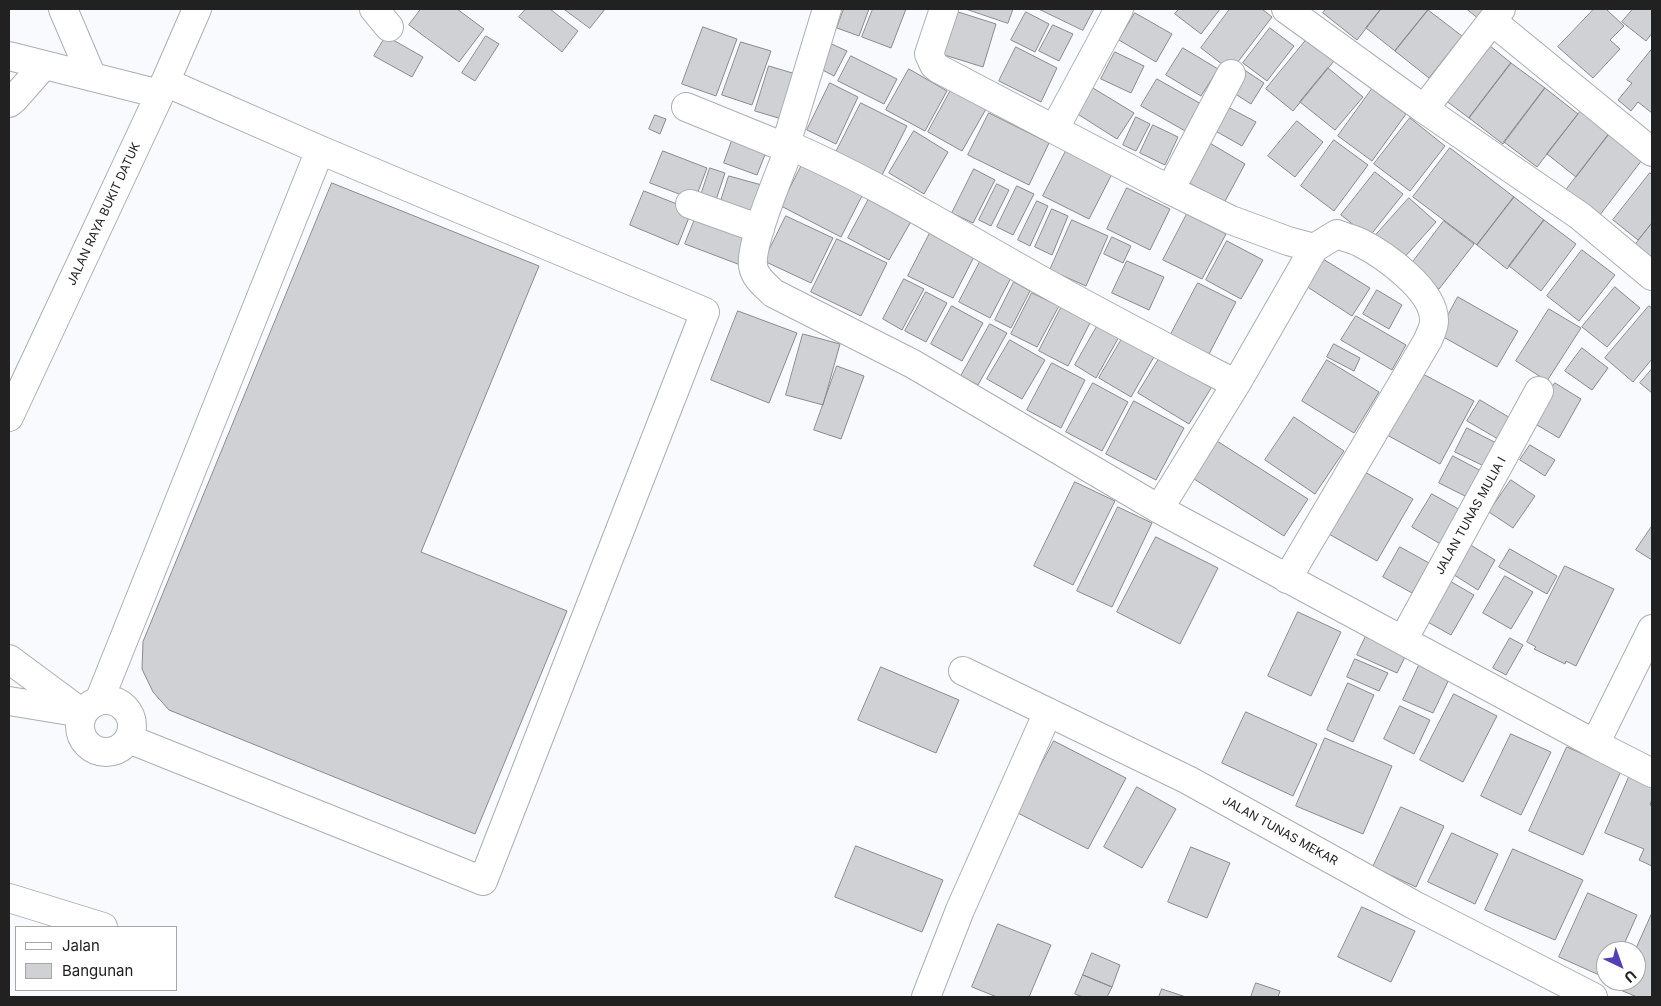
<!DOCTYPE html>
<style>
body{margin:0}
#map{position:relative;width:1661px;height:1006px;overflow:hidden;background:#f8fafd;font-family:Inter,sans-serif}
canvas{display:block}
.frame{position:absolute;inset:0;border:10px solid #212122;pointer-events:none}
.legend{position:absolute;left:15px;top:926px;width:162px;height:65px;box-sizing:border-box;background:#fff;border:1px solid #a6a6a7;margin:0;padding:6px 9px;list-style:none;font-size:15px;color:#212122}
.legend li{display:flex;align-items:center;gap:10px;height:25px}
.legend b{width:25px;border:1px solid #a6a6a7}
.north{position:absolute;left:1596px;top:941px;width:50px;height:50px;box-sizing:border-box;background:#fff;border:1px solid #a6a6a7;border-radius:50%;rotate:138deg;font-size:14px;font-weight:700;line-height:20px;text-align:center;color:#212122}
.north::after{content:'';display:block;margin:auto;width:18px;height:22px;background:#503fb6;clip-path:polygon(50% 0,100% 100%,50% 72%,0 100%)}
</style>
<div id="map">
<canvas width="1661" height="1006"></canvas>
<div class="frame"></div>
<ul class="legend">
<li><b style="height:6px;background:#fff"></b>Jalan</li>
<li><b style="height:14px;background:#cfd1d4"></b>Bangunan</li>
</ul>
<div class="north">U</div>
</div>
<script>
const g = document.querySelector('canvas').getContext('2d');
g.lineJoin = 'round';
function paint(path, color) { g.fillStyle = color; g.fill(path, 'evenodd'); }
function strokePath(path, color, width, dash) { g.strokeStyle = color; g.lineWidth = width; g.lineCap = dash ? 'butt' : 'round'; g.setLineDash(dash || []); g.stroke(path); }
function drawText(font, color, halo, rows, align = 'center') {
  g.font = font + ' Inter,sans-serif'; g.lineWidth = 4; g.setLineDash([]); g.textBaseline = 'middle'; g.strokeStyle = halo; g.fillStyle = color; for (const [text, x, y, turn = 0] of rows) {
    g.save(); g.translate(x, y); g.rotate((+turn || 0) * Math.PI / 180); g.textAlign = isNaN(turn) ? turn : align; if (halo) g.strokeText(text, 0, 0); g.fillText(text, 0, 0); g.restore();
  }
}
const building = new Path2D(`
 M421 9H457L484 29 459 62 409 25Z
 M526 9H550L578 31 562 52 519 17Z
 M564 9H605L590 28Z
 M844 9H869L859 36 837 28Z
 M873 9H906L891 48 862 37Z
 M966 9H1013L1008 23Z
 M1039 9H1094L1083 30Z
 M1179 9H1220L1201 34 1175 14Z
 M1230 9H1262L1272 17 1231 71 1201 48Z
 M1326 9H1381L1357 40 1323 13Z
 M1381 9H1427L1428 10 1395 51 1366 28Z
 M1467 9H1484L1477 17Z
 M1594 9H1606L1624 26 1610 40 1620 49 1593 78 1558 47Z
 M1633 9H1652V33L1646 41 1622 22Z
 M952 10 996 24 983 67 938 53Z
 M1428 10 1462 36 1429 78 1395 51Z
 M1026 12 1049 24 1035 52 1011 40Z
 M1135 13 1172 34 1156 62 1119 40Z
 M1053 25 1073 34 1059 61 1039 51Z
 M703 27 737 39 716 96 682 84Z
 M1270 28 1294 46 1267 81 1243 63Z
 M386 36 423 57 412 77 374 56Z
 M486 36 499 44 475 81 462 73Z
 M1307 39 1334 61 1293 111 1266 89Z
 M825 41 847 51 834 76 813 65Z
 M1484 41 1511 63 1469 118 1441 97Z
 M741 42 771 51 752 105 722 95Z
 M1016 47 1057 68 1041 102 999 81Z
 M1183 48 1218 69 1201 96 1166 75Z
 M1652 49V113L1638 102 1631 111 1618 100 1632 83 1627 80Z
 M1115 52 1144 66 1131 93 1101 79Z
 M851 56 897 79 884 104 838 81Z
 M1511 63 1545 88 1503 144 1469 118Z
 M769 66 799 75 785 120 755 111Z
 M1240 67 1264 83 1251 104 1226 88Z
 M1328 68 1363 97 1335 130 1300 102Z
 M909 69 947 91 925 131 886 110Z
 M1157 79 1203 105 1187 132 1141 106Z
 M830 83 858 97 836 144 807 130Z
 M1093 88 1134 113 1117 139 1076 113Z
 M1545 88 1578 114 1537 167 1504 142Z
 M1372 89 1406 114 1372 161 1338 136Z
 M951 90 986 109 962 151 928 132Z
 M861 103 907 126 882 175 836 152Z
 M1226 106 1256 122 1242 146 1212 129Z
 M1583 108 1612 130 1576 177 1547 154Z
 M989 113 1049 143 1029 185 968 155Z
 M655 115 666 119 660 134 649 129Z
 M1136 117 1150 124 1136 151 1123 145Z
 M1410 118 1445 146 1410 191 1374 164Z
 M1297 121 1323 142 1295 177 1268 156Z
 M1153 125 1178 137 1165 165 1140 153Z
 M1612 130 1645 156 1596 220 1563 194Z
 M914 131 948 152 924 194 889 173Z
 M734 135 768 147 757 175 724 163Z
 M1334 140 1368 165 1334 211 1301 186Z
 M1208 142 1245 164 1224 203 1186 181Z
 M1068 147 1114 170 1089 219 1043 196Z
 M1450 148 1514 197 1477 245 1413 197Z
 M663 151 707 168 695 200 650 183Z
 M804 161 864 192 841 237 781 206Z
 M710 168 725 173 715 203 700 198Z
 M974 169 995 180 973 223 952 213Z
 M1375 172 1403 194 1369 237 1341 215Z
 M1650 173 1652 175V223L1638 240 1613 220Z
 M729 176 769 187 759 219 719 207Z
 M332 183 539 266 421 552 567 611 475 834 169 710 153 692 142 669 143 642Z
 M997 184 1009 190 991 226 979 220Z
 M1017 186 1034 194 1013 235 997 227Z
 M1127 188 1170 209 1150 250 1107 229Z
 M644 191 692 210 678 245 630 225Z
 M871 195 913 218 889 260 848 238Z
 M1514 197 1544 220 1507 269 1477 245Z
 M1409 198 1436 222 1402 260 1375 236Z
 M1037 201 1048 206 1030 246 1018 240Z
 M1052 209 1068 216 1052 255 1035 247Z
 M697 214 754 236 743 266 685 244Z
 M1187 214 1226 234 1202 279 1163 260Z
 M786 216 833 238 811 283 764 261Z
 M1072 220 1108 236 1086 286 1050 270Z
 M1544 220 1576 244 1541 291 1509 266Z
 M1444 221 1474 244 1439 289 1409 267Z
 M1652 223V265L1632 249Z
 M930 233 975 255 953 298 908 276Z
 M1112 237 1131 246 1123 263 1104 254Z
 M837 239 887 263 861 316 811 292Z
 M1227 241 1263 260 1241 299 1206 280Z
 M1582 250 1615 275 1579 321 1547 296Z
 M982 258 1013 274 990 318 959 302Z
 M1323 259 1370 288 1352 316 1306 286Z
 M1127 261 1164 277 1149 310 1112 293Z
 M904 279 924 289 902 330 883 319Z
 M1014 282 1030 291 1011 328 995 320Z
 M1198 283 1236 302 1208 356 1170 336Z
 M1615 287 1640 308 1607 347 1582 327Z
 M1377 290 1402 305 1389 329 1363 314Z
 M926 292 947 303 926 342 905 331Z
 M1032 293 1059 306 1037 347 1011 334Z
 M1458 297 1518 331 1497 367 1438 334Z
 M1063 304 1092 319 1068 366 1039 351Z
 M952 306 983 323 962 361 931 344Z
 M1649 306 1652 308V359L1633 382 1605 358Z
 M1549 309 1581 328 1547 381 1516 361Z
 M738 311 797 333 769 403 711 380Z
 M1356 316 1406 345 1392 370 1341 340Z
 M1099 323 1120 335 1096 378 1075 365Z
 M990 324 1007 333 978 385 961 376Z
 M803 334 840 344 823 405 786 395Z
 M1123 337 1155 355 1131 397 1099 378Z
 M1010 340 1045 360 1022 399 987 379Z
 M1334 344 1360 358 1354 371 1327 357Z
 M1582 348 1608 368 1592 390 1565 371Z
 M1162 354 1213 385 1189 424 1138 393Z
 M1327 360 1379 392 1354 433 1302 401Z
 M1052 363 1085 380 1061 428 1027 410Z
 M837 366 864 376 841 439 814 430Z
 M1652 369V393L1640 383Z
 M1421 373 1474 401 1440 464 1387 435Z
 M1093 383 1128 402 1102 451 1066 432Z
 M1555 383 1581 399 1559 438 1532 422Z
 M1480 400 1517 422 1505 443 1467 421Z
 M1134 401 1184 428 1156 480 1106 454Z
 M1294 417 1344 451 1315 494 1265 460Z
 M1467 428 1504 447 1492 470 1455 452Z
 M1217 441 1308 499 1284 536 1194 479Z
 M1530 445 1555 460 1545 476 1520 460Z
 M1453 456 1485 473 1471 499 1439 483Z
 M1363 471 1413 499 1377 561 1327 533Z
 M1511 480 1535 496 1513 528 1489 512Z
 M1075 482 1115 501 1073 585 1034 566Z
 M1432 494 1462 511 1442 545 1412 527Z
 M1118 507 1152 523 1112 607 1077 591Z
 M1652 526V560L1636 550Z
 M1156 537 1218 568 1180 644 1117 612Z
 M1469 544 1495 560 1478 590 1451 573Z
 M1400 547 1429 563 1412 593 1383 577Z
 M1510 549 1557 576 1547 594 1499 567Z
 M1565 566 1614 589 1576 666 1566 661 1565 664 1534 649 1536 647 1527 642Z
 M1505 576 1533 592 1511 629 1483 613Z
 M1448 580 1474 595 1451 635 1424 620Z
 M1298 612 1341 632 1311 696 1268 676Z
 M1367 634 1407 653 1397 673 1357 655Z
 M1510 638 1523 645 1506 675 1493 668Z
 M1355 659 1388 673 1379 691 1347 677Z
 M1421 661 1451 675 1433 713 1403 700Z
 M881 667 959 700 936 753 858 720Z
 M1348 683 1374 695 1353 742 1327 730Z
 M1454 694 1497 716 1463 782 1420 760Z
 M1400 706 1430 720 1414 754 1384 739Z
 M1246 712 1317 744 1293 796 1222 763Z
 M1511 734 1551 752 1521 815 1481 796Z
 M1325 738 1392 766 1363 834 1296 806Z
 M1054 741 1126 778 1088 849 1016 812Z
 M1567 747 1621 771 1583 855 1529 831Z
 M1629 777 1652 787V799L1650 805 1652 806V866L1639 860 1644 849 1605 833Z
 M1137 787 1176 809 1142 868 1104 847Z
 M1401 807 1444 826 1416 887 1373 867Z
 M1452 833 1498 854 1475 904 1428 882Z
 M856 846 943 880 922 932 835 897Z
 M1191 847 1230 863 1207 918 1168 902Z
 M1513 849 1583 880 1555 940 1485 910Z
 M1588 893 1637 915 1621 951H1606V978L1559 957Z
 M1362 907 1415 931 1391 982 1338 957Z
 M1652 913V997H1637L1618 989 1621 981H1636L1635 951Z
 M998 924 1051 945 1029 997H997L972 987Z
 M1092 953 1120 965 1112 987 1083 975Z
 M1083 975 1112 987 1107 997H1083L1075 994Z
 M1256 983 1280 991 1278 997H1251Z
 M1162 989 1186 997H1159Z`);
paint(building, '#cfd1d4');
strokePath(building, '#888b8d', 1);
const minor = new Path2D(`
 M63 9 92 77
 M374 9 389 27
 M827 9 786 144 789 149C780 174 750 242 753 266 755 278 765 285 773 293L913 364 1159 509 1595 744 1652 773
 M944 9 929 54 934 65 939 69 1170 190 1231 220 1288 241 1314 248 1337 234C1344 237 1352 239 1359 242 1383 254 1435 290 1434 321 1434 328 1430 334 1428 340L1287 579
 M1286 9 1424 109 1580 216 1652 276
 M1492 21 1652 152
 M9 56 160 94
 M9 103 14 99 44 65
 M686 107 789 149
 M1424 109 1501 9
 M1055 128 1119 9
 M786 144C868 179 945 226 1023 270 1093 310 1165 347 1236 384
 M1170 190 1231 74
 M690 204 760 229
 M9 417 160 94 197 9
 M1159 509 1236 384 1314 248
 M1403 640 1539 391
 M9 659 82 713 9 701
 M963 671 1188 780 1414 905 1593 997
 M80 726a26 26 0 1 1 52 0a26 26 0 1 1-52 0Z
 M99 701 320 150
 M129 739 483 881 705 312 320 150 165 82
 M1595 744 1652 629
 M9 898 103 927
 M926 997 960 910 1048 712`);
strokePath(minor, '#acaeb1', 30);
strokePath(minor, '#fff', 28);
drawText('12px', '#212122', '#fff', [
 ["JALAN RAYA BUKIT DATUK",104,214,-65],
 ["JALAN TUNAS MULIA I",1471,516,-61],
 ["JALAN TUNAS MEKAR",1280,831,29]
]);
</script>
